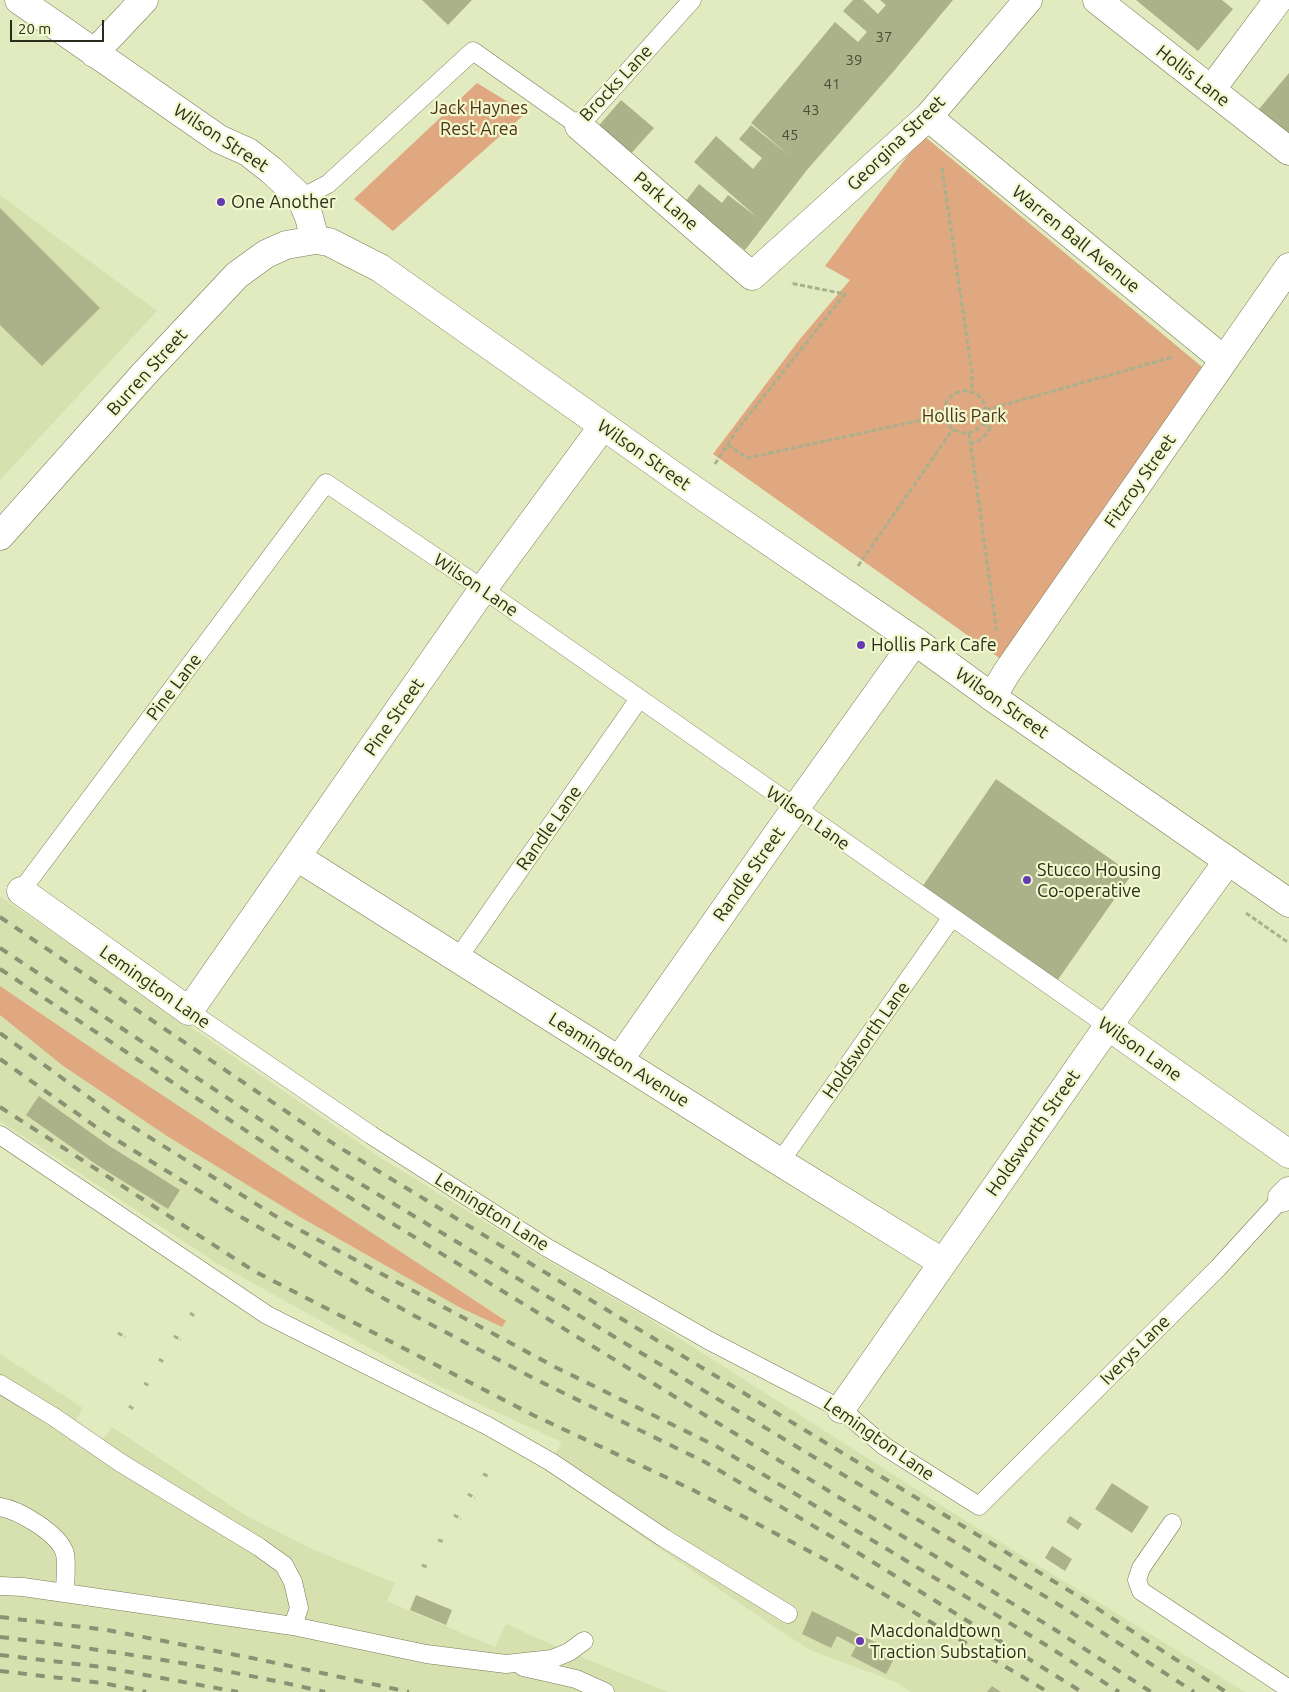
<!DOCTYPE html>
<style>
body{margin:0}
#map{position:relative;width:1289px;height:1692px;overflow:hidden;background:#e2ebc0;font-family:Ubuntu,sans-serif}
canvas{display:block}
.scale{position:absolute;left:10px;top:20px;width:94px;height:22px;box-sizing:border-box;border:2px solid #2a2d1d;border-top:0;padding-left:6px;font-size:15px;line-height:18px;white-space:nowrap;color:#2a2d1d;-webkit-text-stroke:4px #f0f8cd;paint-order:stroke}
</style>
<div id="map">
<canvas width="1289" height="1692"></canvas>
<div class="scale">20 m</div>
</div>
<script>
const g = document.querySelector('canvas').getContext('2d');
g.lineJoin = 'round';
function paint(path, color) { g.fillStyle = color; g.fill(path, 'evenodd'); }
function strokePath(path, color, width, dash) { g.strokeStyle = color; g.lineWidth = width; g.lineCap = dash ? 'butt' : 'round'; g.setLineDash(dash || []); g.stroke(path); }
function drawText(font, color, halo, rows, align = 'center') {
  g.font = font + ' Ubuntu,sans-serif'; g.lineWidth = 4.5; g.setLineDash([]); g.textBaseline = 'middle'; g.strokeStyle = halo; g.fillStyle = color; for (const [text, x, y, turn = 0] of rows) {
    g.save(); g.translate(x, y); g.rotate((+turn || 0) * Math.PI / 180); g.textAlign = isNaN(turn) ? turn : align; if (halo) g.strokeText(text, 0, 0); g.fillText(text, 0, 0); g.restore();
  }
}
paint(new Path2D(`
 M0 195 157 311 0 480Z
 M0 896 381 1158 557 1266 646 1317 977 1528 1245 1692H911L896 1682 812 1651 779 1630 545 1470 562 1442 429 1381 215 1262 0 1121Z
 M0 1354 83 1408 76 1420 103 1439 112 1427 245 1515 310 1548 395 1583 387 1601 495 1647 506 1624 569 1652 668 1692H0Z`), '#d7e0af');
paint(new Path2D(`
 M477 83 526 113 393 231 354 199Z
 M923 135 1207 371 1005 662 713 454 800 339 850 280 825 266Z
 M0 986 124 1070 506 1321 502 1327 459 1307 300 1217 167 1136 62 1065 0 1015Z`), '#e0a880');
paint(new Path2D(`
 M422 0H472L448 25Z
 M853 0H863L878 14 886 5 880 0H953L893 72 807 170 745 250 685 202 699 184 722 203 728 195 758 218 694 162 716 136 753 169 762 158 739 139 751 125 790 156 751 123 835 22 858 42 867 32 843 11Z
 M1136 0H1222L1233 9 1198 51Z
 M1289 73V135L1259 109Z
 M621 100 654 128 627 158 595 130Z
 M0 208 100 308 42 366 0 325Z
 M996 779 1132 874 1057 981 922 887Z
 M39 1096 108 1145 180 1190 168 1209 97 1165 26 1115Z
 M1112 1483 1149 1507 1132 1533 1095 1509Z
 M1070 1516 1082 1524 1078 1530 1066 1522Z
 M1052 1546 1072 1559 1065 1571 1045 1558Z
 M416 1595 452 1610 446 1625 410 1610Z
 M812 1611 897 1653 886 1674 851 1656 856 1646 837 1636 831 1648 802 1634Z
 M992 1686 1001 1692H987Z`), '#abb289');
const service = new Path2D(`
 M301 198 328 184 473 51 579 126 692 0
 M21 891 326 483 483 589 1108 1026
 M458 958 639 699
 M189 1011 371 1135 546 1247 708 1340 841 1409 884 1446 979 1506 1218 1268 1282 1198
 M0 1135 267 1315 488 1426 551 1462 664 1538 788 1614
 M780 1162 952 917
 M0 1384 54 1417 121 1463 259 1547 284 1565 293 1582 299 1608 293 1626
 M0 1507C19 1510 60 1534 65 1554 67 1562 65 1584 65 1593
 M1172 1523 1141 1568 1137 1580 1141 1591 1289 1689
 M0 1586 23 1587 293 1626 426 1654 506 1664 552 1659 569 1652 584 1641
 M523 1667 576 1679 605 1692`);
const minor = new Path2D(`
 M1097 0 1289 151
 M94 53 144 0
 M1211 90 1278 0
 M928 117 1224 360
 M579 126 752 276 928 117 1028 0
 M0 536 144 374 237 275 266 254 286 245 315 240
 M992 697 1007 672 1289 267
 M297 857 780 1162 942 1262
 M21 891 189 1011 483 589 603 426
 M1108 1026 1289 1154
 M619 1060 795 809 915 641
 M1282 1198 1289 1191
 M841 1409 1108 1026 1228 861`);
const tertiary = new Path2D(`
 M19 0 219 139 248 152 271 170 301 198 309 217 315 240 329 242 380 268 694 490 915 641 992 697 1289 903`);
strokePath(service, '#767d56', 19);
strokePath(minor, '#767d56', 29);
strokePath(tertiary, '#767d56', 29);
strokePath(new Path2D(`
 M942 168 972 373V392
 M944 412a21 21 0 1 1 42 0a21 21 0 1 1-42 0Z
 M986 410 1173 357
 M969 433 997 633
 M970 444C980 441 986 437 990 427L983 424
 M728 445 747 458 945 415
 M715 464 737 430 845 294 790 283
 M858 566 953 429
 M1246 913 1289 943
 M190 1313 196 1317
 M118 1333 125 1337
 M174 1336 181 1340
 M159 1359 165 1363
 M144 1383 150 1386
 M129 1406 135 1410
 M483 1474 490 1477
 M468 1494 475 1498
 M454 1515 461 1519
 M438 1540 445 1542
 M422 1565 429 1568`), '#a9b08d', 3, [5, 2.5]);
strokePath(service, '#fff', 18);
strokePath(minor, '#fff', 28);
strokePath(tertiary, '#fff', 28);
strokePath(new Path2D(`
 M0 917 337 1146 1078 1596 1226 1692
 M0 948 326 1163 1066 1609 1194 1692
 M0 969 318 1178 1054 1629 1151 1692
 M0 1033 109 1112 285 1222 557 1368 716 1446 1046 1645 1119 1692
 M0 1059 99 1129 241 1217 411 1314 535 1379 705 1462 839 1541 1082 1692
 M0 1107 254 1271 533 1415 691 1489 828 1561 1048 1692
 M0 1617 107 1630 262 1660 409 1692
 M0 1637C109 1650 218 1667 325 1692
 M0 1655 102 1667 238 1692
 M0 1671 103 1683 146 1692`), '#8b9173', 4, [9, 9]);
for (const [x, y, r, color] of [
 [221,202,5,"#683ab2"],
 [861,645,5,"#683ab2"],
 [1027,880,5,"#683ab2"],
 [860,1641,5,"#683ab2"]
]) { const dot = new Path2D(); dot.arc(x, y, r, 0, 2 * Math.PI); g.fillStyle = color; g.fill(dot); strokePath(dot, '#f0f8cd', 2); }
drawText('15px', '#4a4e38', null, [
 ["37",884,37],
 ["39",854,60],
 ["41",832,84],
 ["43",811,110],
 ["45",790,135]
]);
drawText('18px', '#2a2d1d', '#f0f8cd', [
 ["Hollis Lane",1193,76,38],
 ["Brocks Lane",616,83,-47],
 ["Wilson Street",221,138,33],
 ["Georgina Street",896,143,-44],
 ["Park Lane",666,201,41],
 ["Warren Ball Avenue",1076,239,39],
 ["Burren Street",147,372,-48],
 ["Wilson Street",644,455,35],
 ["Fitzroy Street",1140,481,-55],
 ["Wilson Lane",476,585,34],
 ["Pine Lane",174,687,-53],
 ["Wilson Street",1002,703,35],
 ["Pine Street",394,717,-55],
 ["Wilson Lane",808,818,35],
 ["Randle Lane",549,828,-55],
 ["Randle Street",749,874,-55],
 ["Lemington Lane",155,987,35],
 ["Holdsworth Lane",866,1040,-55],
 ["Wilson Lane",1140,1049,35],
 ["Leamington Avenue",619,1060,32],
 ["Holdsworth Street",1033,1133,-55],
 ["Lemington Lane",492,1212,32],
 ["Iverys Lane",1135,1350,-45],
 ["Lemington Lane",879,1439,35]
]);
drawText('18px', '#513118', '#f0f8cd', [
 ["Jack Haynes",479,108],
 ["Rest Area",479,129],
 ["Hollis Park",964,416]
]);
drawText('18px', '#2a2d1d', '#f0f8cd', [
 ["One Another",231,202],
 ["Hollis Park Cafe",871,645],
 ["Stucco Housing",1037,870],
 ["Co-operative",1037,891],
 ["Macdonaldtown",870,1631],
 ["Traction Substation",870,1652]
], 'left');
</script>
